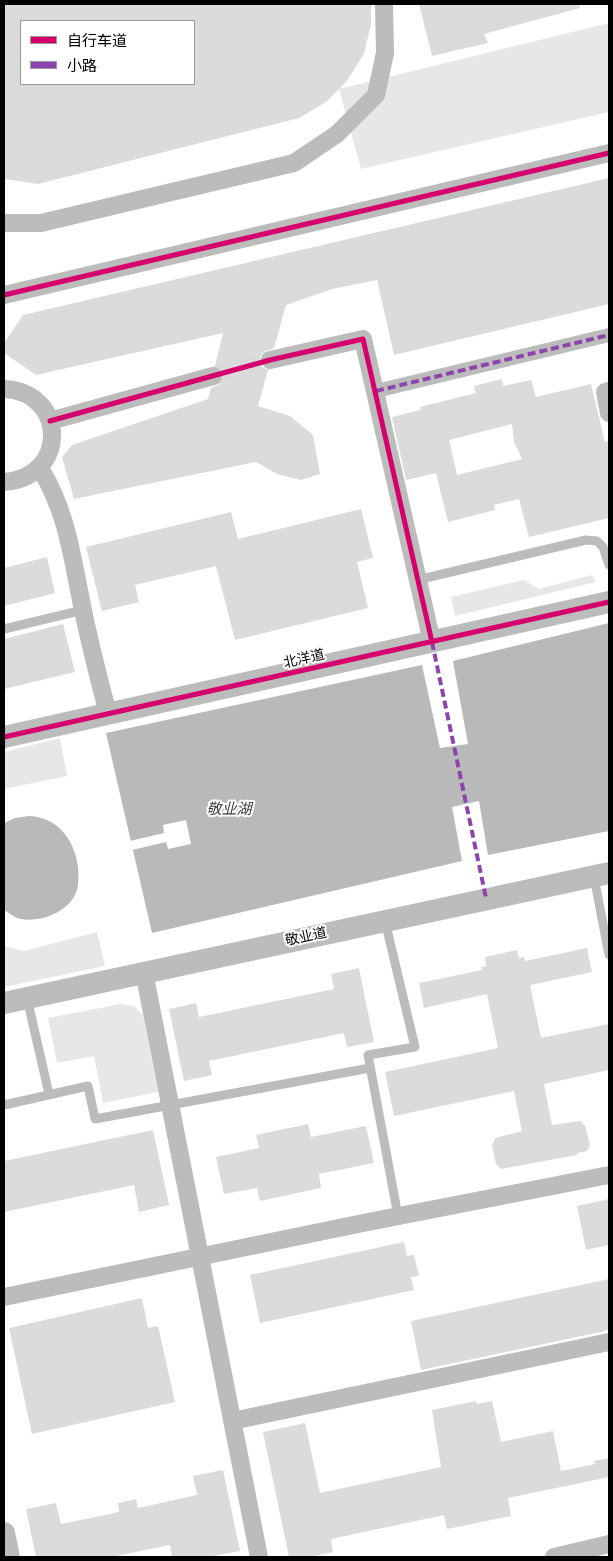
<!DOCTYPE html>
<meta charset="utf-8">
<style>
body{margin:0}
#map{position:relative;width:613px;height:1561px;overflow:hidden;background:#fff;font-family:Figtree,"Noto Sans SC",sans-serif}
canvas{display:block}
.frame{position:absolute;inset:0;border:5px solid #000;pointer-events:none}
.legend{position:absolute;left:20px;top:20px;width:175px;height:65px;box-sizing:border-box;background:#fff;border:1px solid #999;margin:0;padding:6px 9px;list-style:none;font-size:15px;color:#000}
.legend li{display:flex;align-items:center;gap:10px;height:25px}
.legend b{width:25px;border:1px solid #999}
</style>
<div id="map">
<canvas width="613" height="1561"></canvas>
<div class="frame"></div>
<ul class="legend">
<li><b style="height:6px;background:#d6006c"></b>自行车道</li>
<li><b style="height:6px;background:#8e44ad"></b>小路</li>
</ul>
</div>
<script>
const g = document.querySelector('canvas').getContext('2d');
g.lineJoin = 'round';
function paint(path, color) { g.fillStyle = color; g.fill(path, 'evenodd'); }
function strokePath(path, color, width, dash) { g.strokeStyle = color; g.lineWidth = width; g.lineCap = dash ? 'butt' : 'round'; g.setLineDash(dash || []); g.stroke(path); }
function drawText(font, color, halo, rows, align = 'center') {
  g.font = font + ' Figtree,"Noto Sans SC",sans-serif'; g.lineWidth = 4; g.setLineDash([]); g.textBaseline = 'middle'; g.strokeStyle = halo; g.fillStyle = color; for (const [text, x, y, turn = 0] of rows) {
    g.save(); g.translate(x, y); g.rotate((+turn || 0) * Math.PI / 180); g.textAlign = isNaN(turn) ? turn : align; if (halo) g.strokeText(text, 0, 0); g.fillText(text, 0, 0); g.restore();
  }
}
paint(new Path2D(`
 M609 23V112L361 169 339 89Z
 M592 575 596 582 455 616 451 597 524 580 539 589Z
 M60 738 67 776 4 789V752Z
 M97 932 105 966 4 987V946L24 951Z
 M121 1004 134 1006 143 1015 158 1092 103 1103 94 1056 57 1063 48 1018Z`), '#e7e7e7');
paint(new Path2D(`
 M609 623V831L488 855 479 801 452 807 462 861 152 933 106 733 422 665 440 748 468 744 453 661Z
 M29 816C64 817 82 852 78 885 75 910 42 923 21 919 15 918 9 913 4 910V823L15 818Z`), '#b9b9b9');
paint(new Path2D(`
 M186 820 191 844 168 849 166 842 132 850 130 841 164 833 163 825Z`), '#fff');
paint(new Path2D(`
 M4 4H371V24L364 54 346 82 326 102 299 118 38 184 4 179ZM21 21H194V84H21Z
 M419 4H579L580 8 484 34 488 43 432 56Z
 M609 178V304L394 355 377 280 332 289 286 305 274 348 263 352 260 357 262 367 268 370 258 406 290 416 313 435 320 474 301 480 277 474 256 462 74 499 62 457 72 445 208 399 211 388 220 384 223 378 221 369 215 366 223 333 36 375 4 353V343L23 315Z
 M502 379 503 386 531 380 536 397 591 384 605 442 609 441V518L529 537 519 499 494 505 495 510 448 522 436 473 406 480 392 417 421 410 420 407 476 393 474 386ZM512 424 514 442 522 459 457 475 449 440Z
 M361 509 373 558 357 562 368 608 235 640 216 566 135 585 139 602 102 611 86 547 231 512 238 539Z
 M47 557 55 593 4 606V568Z
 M63 624 75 672 4 689V639Z
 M587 948 592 972 530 985 541 1038 609 1024V1070L544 1084 552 1125 581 1121 585 1126 590 1145 587 1151 578 1153 577 1155 501 1169 496 1164 492 1146 495 1138 522 1131 514 1091 394 1116 385 1072 498 1048 487 994 424 1008 419 983 482 970 481 967 486 966 485 957 517 950 519 958 524 957 525 961Z
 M359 968 374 1042 347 1047 344 1033 209 1061 212 1075 184 1081 169 1009 196 1003 199 1017 334 989 331 974Z
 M308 1124 311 1137 366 1126 374 1163 319 1174 321 1188 260 1201 257 1188 224 1194 216 1157 259 1148 256 1135Z
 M153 1130 169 1205 139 1212 134 1185 4 1212V1161Z
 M609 1199V1245L586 1250 577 1206Z
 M404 1242 407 1256 414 1255 419 1276 411 1277 414 1290 260 1323 250 1275Z
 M609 1279V1329L605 1331 421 1370 411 1321Z
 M142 1298 148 1328 158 1326 175 1402 32 1434 9 1328Z
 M476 1401 477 1404 492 1401 501 1442 553 1431 561 1471 595 1464 594 1461 609 1458V1477L508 1498 511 1516 447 1529 444 1515 331 1539 333 1552 309 1557H289L263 1432 305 1423 320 1493 441 1467 432 1410Z
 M223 1470 240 1551 208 1557H172L170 1545 111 1557H36L26 1509 56 1503 61 1524 119 1512 118 1503 136 1499 138 1508 197 1495 193 1476Z`), '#dbdbdb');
strokePath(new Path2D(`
 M213 376 270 360`), '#d9d9d9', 18, [18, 9]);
strokePath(new Path2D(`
 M417 580 586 540 597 541 603 547 609 565
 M4 629 83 610
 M594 877 609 955
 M385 921 415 1047 368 1055 398 1216
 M27 998 49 1094
 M4 1105 88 1086 95 1119 370 1068`), '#bcbcbc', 9);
strokePath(new Path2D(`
 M376 391 609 335`), '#bcbcbc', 14);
strokePath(new Path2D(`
 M4 223H41L294 163 337 134 376 95 385 53 384 4
 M4 295 609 153
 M270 360 363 339 432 642
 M4 389C68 392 68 478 4 482
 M609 391 605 392 609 413
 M50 421 213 376
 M40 468C68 514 72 558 83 610 90 645 99 679 108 714
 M144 972 259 1557
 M4 1297 363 1223 609 1175
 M232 1421 609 1342
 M554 1557 609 1544`), '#bcbcbc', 18);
strokePath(new Path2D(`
 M4 737 609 602
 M4 1003 609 873
 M4 1533 9 1557`), '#bcbcbc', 22);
strokePath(new Path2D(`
 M376 391 609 335
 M432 642 486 898`), '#8e44ad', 4, [8, 4]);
strokePath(new Path2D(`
 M4 295 609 153
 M50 421 270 360 363 339 432 642
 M4 737 609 602`), '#d6006c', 5);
drawText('14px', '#000', '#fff', [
 ["北洋道",304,659,-13],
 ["敬业道",306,937,-12]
]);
drawText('italic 15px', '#3c3c3c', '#fff', [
 ["敬业湖",229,810]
]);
</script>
